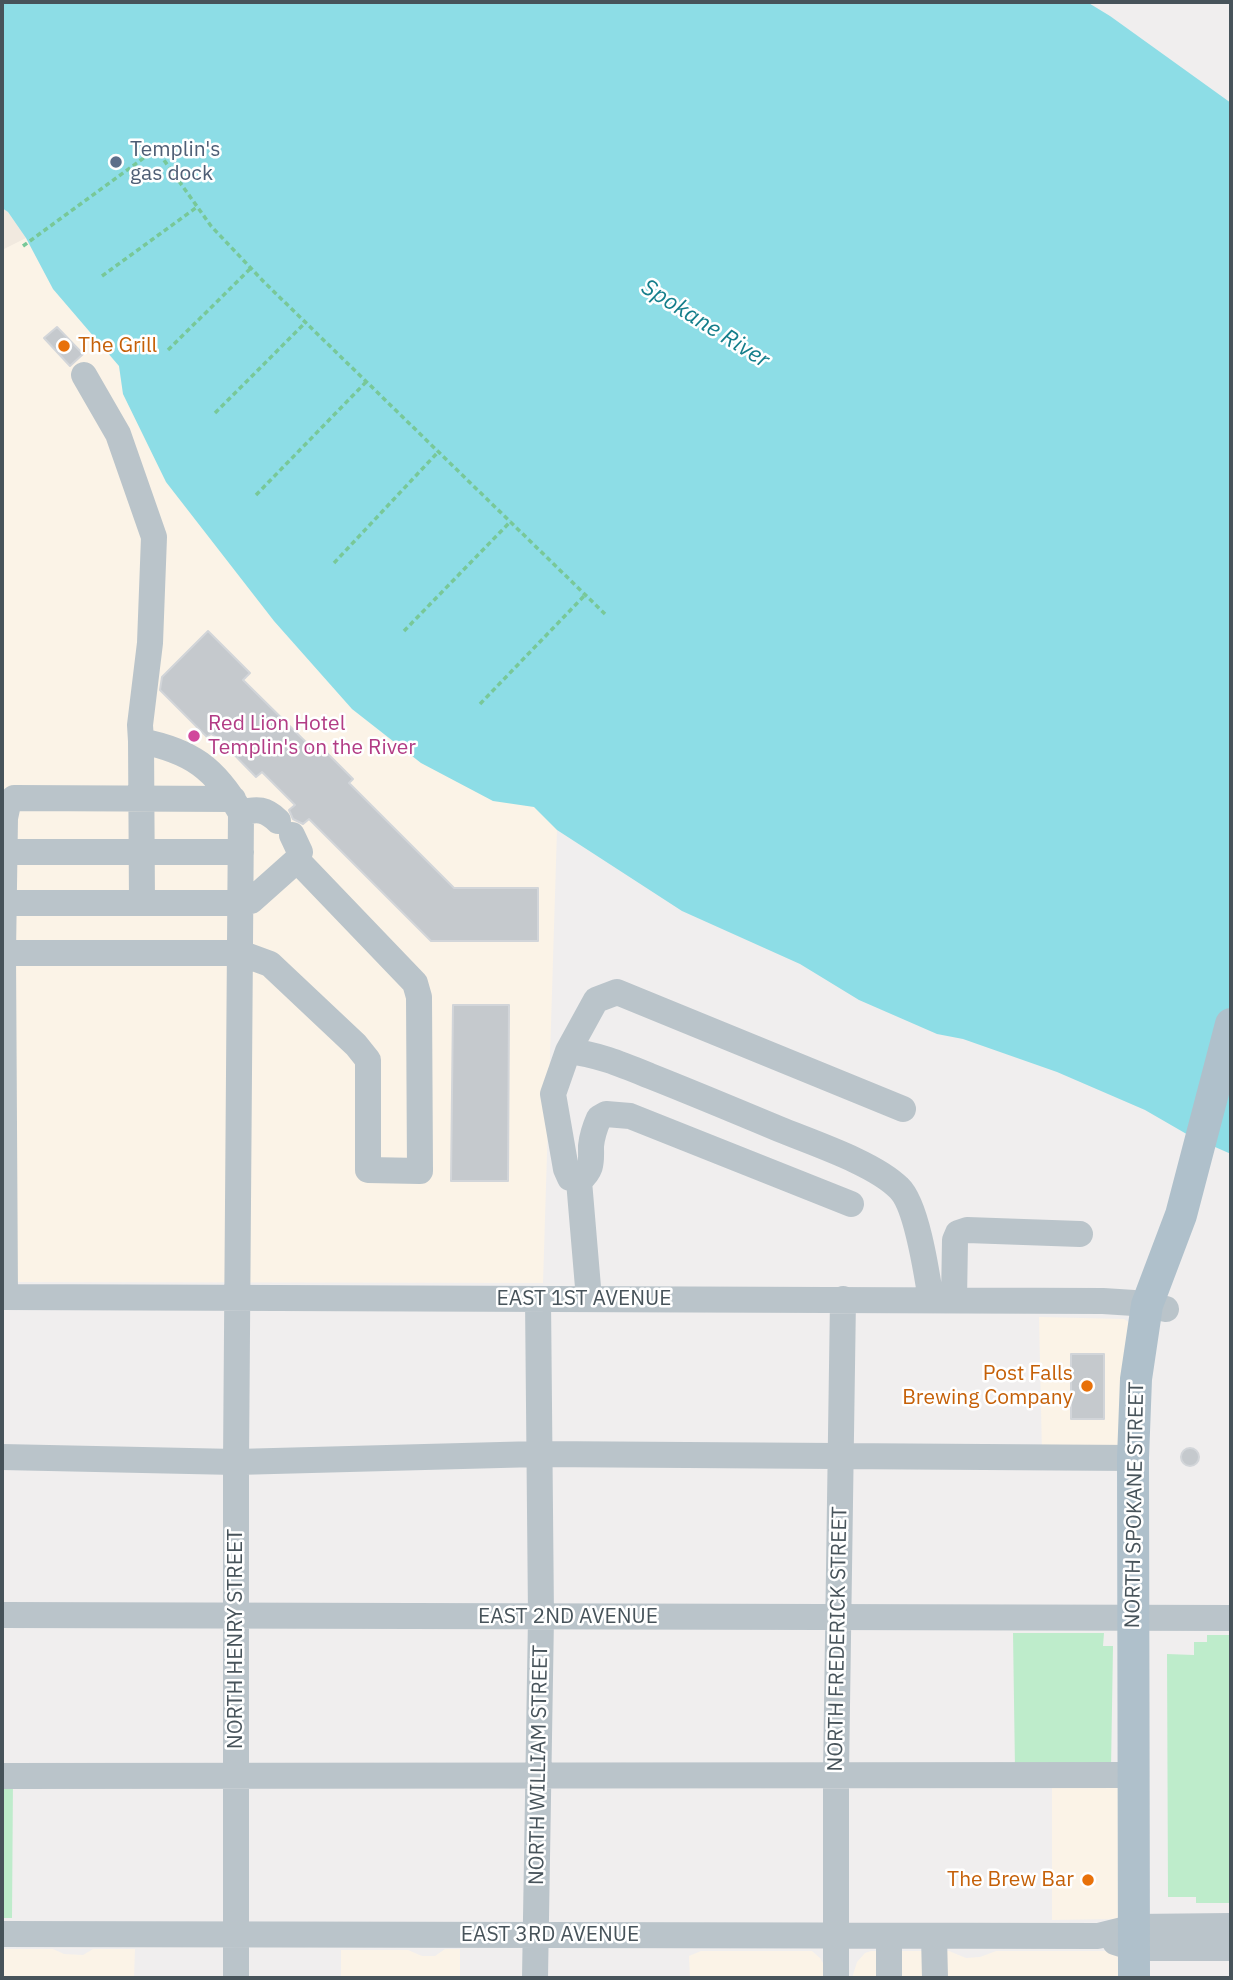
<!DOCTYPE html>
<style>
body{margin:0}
#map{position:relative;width:1233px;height:1980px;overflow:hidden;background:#f0eeee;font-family:"IBM Plex Sans",sans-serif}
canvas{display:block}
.frame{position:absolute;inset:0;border:4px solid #47535a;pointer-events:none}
</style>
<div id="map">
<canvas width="1233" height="1980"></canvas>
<div class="frame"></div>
</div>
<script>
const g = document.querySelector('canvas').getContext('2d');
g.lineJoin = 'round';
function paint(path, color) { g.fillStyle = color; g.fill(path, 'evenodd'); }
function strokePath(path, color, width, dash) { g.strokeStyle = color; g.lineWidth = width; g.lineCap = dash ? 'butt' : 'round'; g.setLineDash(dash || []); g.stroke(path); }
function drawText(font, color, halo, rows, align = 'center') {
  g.font = font + ' "IBM Plex Sans",sans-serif'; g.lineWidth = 5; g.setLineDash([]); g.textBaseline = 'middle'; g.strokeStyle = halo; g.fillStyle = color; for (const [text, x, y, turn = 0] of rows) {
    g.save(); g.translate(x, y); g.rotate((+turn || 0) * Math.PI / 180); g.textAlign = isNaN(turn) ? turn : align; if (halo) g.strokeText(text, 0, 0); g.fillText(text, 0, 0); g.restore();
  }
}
paint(new Path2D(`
 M2 208 26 238 53 289 119 366 123 394 274 621 352 709 421 763 519 804 534 807 557 830 543 1283 2 1282Z
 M1039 1317 1124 1319 1130 1323 1127 1453 1042 1454Z
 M1052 1769H1119L1126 1912 1116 1919 1052 1920Z
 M2 1949H53L64 1954 83 1955 93 1949H135L134 1978H2Z
 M445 1949H460V1978H341V1950H408L422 1956H435Z
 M701 1951H812L820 1958 824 1965V1978H690L689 1956Z
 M871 1951H949L966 1958 980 1957 996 1951H1111L1122 1955 1128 1978H852L857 1962 865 1953Z`), '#fbf3e7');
paint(new Path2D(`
 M1013 1633H1104L1103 1646H1113L1111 1769H1015Z
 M1207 1635H1231V1903H1196V1897H1168L1167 1654 1194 1655V1642H1207Z
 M2 1778H13L12 1918H2Z`), '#beeccb');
paint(new Path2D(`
 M2 208 8 212 26 238 2 250Z`), '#f1e9df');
paint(new Path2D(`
 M2 2H1087L1110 16 1231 103V1154L1190 1136 1145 1110 1057 1072 963 1039 937 1034 859 1000 800 964 682 911 557 830 534 807 493 801 421 763 352 709 274 621 166 482 123 394 119 366 53 289 26 238 8 212 2 208Z`), '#8ddde6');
const building = new Path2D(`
 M57 327 83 354 70 366 44 338Z
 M208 631 250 673 243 680 318 754 323 749 353 779 349 783 454 888H538V941H431L309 819 303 824 293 819 289 810 295 805 262 772 256 777 218 738 211 734 207 737 160 690 162 677Z
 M453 1005H509L508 1181H451Z
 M1071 1354H1104V1419H1071Z
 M1181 1457a9 9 0 1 1 18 0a9 9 0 1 1-18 0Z`);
paint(building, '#c5c9cd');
strokePath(building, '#d2d5d9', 2);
strokePath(new Path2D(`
 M23 246 156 149 211 226 264 282 605 614
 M102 276 197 207
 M168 350 251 268
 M215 413 306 322
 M256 495 367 381
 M334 563 439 451
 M404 631 511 521
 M480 704 585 595`), '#78c898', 3.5, [5, 3.5]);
strokePath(new Path2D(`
 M84 375 118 434 154 537 150 643 140 725 141 741C191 751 215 768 241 813L236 1462V1978
 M141 741 142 903
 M241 813C257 808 266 809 278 821
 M292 835 300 852 297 860
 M4 852H241
 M4 903H240L251 901 297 860 415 983 419 997 420 1171 368 1170V1060L356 1045 270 964 240 953H3L5 818 8 804 14 798 233 799
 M3 953 5 1297
 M568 1051 596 1000 617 992 903 1109
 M579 1181C593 1169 591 1162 591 1146 592 1136 595 1127 599 1118L606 1114 630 1116 851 1204
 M2 1297 1103 1301 1134 1303 1166 1309
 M589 1299 579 1181 570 1178 566 1169 553 1094 568 1051C597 1054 623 1065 650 1076 693 1093 736 1111 779 1129 813 1143 874 1163 899 1188 917 1205 927 1275 931 1300
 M954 1300 955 1240 958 1233 967 1230 1080 1234
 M2 1457 236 1462 538 1454 1133 1458
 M2 1615 1231 1618
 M2 1776 1133 1775
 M2 1934 1098 1936 1134 1927 1231 1926
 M889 1936V1978
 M934 1936 935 1978
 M1115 1942 1134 1948H1231
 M535 1978 541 1617 538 1299
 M836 1978V1773L843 1299`), '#bac4ca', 26);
strokePath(new Path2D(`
 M1134 1978 1133 1458 1136 1379 1147 1305 1181 1215 1231 1024`), '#afc0cb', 32);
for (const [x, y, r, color] of [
 [116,162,7,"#5c6f8a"],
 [64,346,7,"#e8710a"],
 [194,736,7,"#d1479c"],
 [1087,1386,7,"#e8710a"],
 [1088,1880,7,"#e8710a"]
]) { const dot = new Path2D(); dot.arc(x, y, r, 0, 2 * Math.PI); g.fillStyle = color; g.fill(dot); strokePath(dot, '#fff', 2.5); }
drawText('21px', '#4e5e75', '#fff', [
 ["Templin's",130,150],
 ["gas dock",130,174]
], 'left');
drawText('21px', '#c56008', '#fff', [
 ["The Grill",78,346,"left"],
 ["Post Falls",1073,1374],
 ["Brewing Company",1073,1398],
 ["The Brew Bar",1074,1880]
], 'right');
drawText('21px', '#b23c85', '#fff', [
 ["Red Lion Hotel",208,724],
 ["Templin's on the River",208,748]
], 'left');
drawText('21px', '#47535a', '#fff', [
 ["EAST 1ST AVENUE",584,1299],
 ["NORTH SPOKANE STREET",1135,1505,-89],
 ["EAST 2ND AVENUE",568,1617],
 ["NORTH HENRY STREET",236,1639,-90],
 ["NORTH FREDERICK STREET",838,1639,-89],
 ["NORTH WILLIAM STREET",539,1765,-89],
 ["EAST 3RD AVENUE",550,1935]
]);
drawText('italic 23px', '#147e8b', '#fff', [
 ["Spokane River",705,324,32]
]);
</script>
